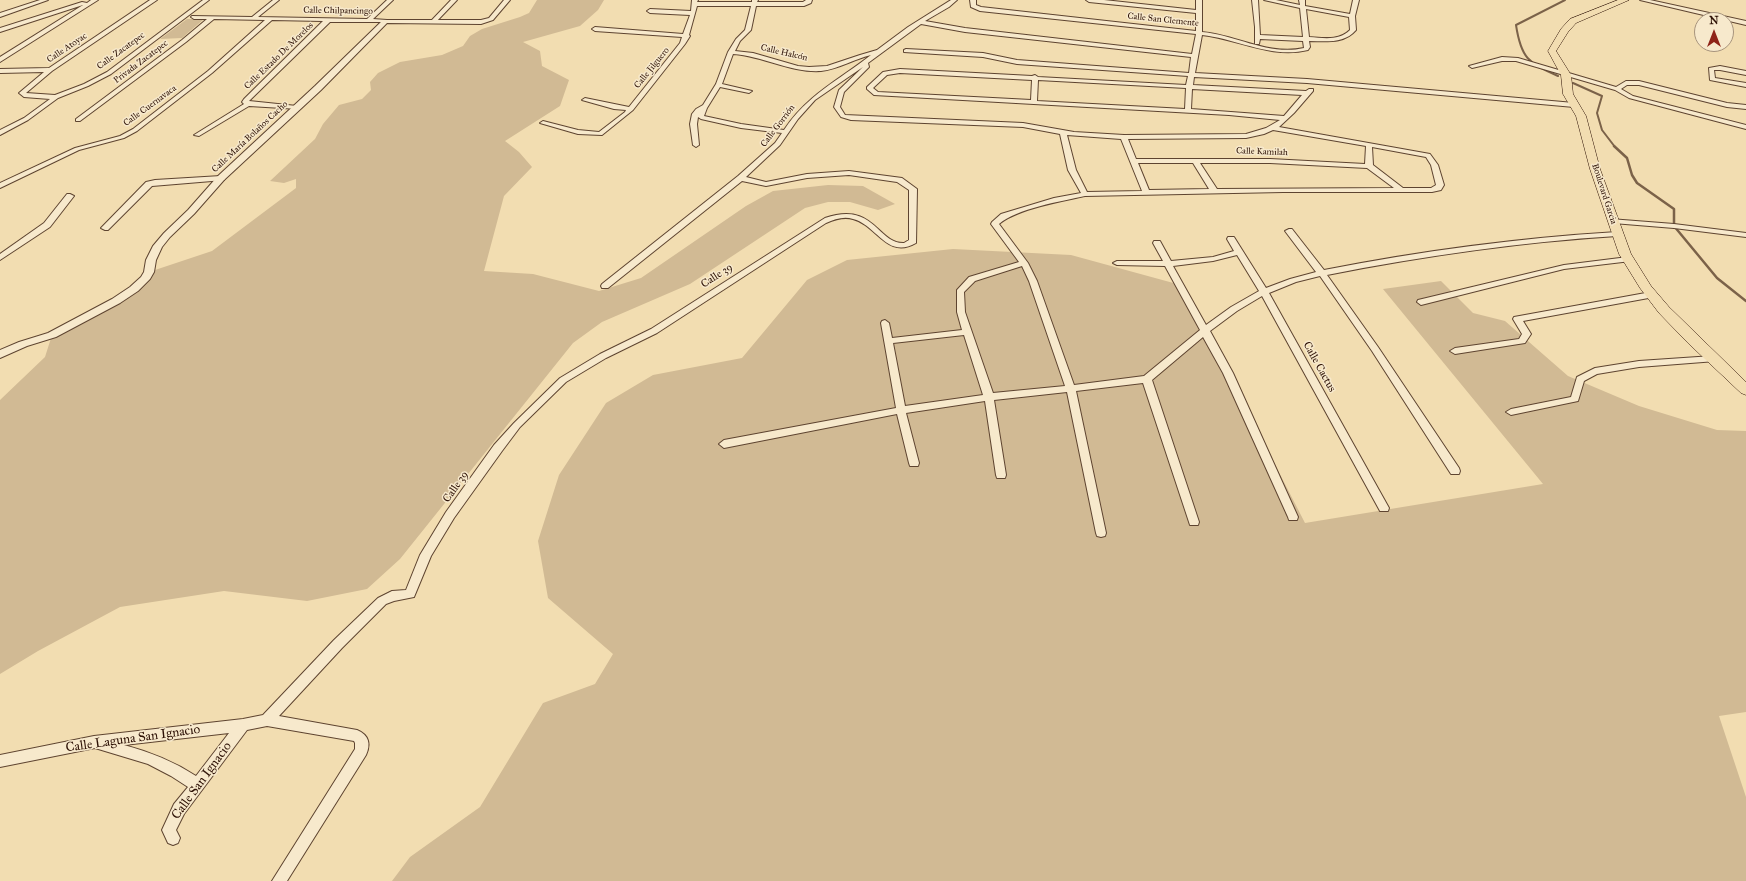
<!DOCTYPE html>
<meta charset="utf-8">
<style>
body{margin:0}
#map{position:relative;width:1746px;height:881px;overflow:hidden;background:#f2ddb1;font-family:"IM FELL Great Primer",serif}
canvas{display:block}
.north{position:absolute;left:1694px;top:12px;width:40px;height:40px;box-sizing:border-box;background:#f7e9cc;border:1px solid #a6937c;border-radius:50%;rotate:0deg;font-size:11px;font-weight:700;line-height:16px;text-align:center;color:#2d1105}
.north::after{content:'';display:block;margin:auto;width:14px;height:18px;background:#8f2418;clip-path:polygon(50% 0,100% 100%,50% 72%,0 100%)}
</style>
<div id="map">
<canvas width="1746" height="881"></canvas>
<div class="north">N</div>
</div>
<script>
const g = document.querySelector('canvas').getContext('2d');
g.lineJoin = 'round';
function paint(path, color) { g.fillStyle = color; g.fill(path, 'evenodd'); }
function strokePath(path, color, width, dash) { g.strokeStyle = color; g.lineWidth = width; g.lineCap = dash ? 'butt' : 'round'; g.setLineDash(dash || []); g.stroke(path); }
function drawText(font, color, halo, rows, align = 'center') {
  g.font = font + ' "IM FELL Great Primer",serif'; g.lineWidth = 3; g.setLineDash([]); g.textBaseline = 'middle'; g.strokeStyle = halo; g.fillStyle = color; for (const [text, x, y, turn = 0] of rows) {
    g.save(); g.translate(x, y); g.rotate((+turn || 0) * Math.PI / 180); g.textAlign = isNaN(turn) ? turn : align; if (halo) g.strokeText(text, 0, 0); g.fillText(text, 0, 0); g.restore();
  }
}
paint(new Path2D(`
 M537 0H604L598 10 580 26 523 42 540 51 542 66 569 80 560 106 505 141 519 152 532 167 504 196 484 271 533 274 599 291 641 278 746 206 773 191 828 185 863 186 895 204 878 210 850 202H828L805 208 690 284 602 322 573 343 400 559 367 589 307 601 224 591 120 607 38 651 0 674V400L45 357 52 335 116 301 149 272 212 251 296 188V179L284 183 270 181 315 139 323 124 339 105 362 99 371 90 370 82 378 73 400 62 442 55 463 46 470 36 482 29 520 17 529 13Z
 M187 19H204L182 38 160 39Z
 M953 249 1071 255 1177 284 1194 307 1305 523 1543 484 1383 289 1441 281 1473 313 1505 321 1568 376 1639 406 1717 430 1746 431V712L1719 716 1746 797V881H392L410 857 480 807 543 703 595 684 613 654 548 598 538 541 559 475 606 403 653 375 742 358 807 280 847 260Z`), '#d1ba94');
strokePath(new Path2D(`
 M1558 76C1528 63 1521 58 1516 25L1565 0
 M1573 83 1602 96 1597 113 1602 130 1615 147`), '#7b6249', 2);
strokePath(new Path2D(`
 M1614 146 1627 158 1632 175 1637 183 1674 209V226L1717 278 1746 301`), '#7b6249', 2.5);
const minor = new Path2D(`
 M40 0H48L0 17V13Z
 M91 0H98L0 62V57L83 5 0 32V28L82 2 87 3Z
 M150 0H157L52 71 26 93 55 95 84 84 107 72 203 0H209L111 74 88 86 58 98 28 120 0 135V130L24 118 50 99 24 97 19 93 44 72 0 73V69L49 68Z
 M273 0H279L258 17 367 19 387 0H393L373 19 387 20V22H330L249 101 297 106 299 107V109L249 106 199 136 194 135 244 104 242 102 244 99 323 21 272 20 212 73 137 131 124 138 79 150 0 188V183L75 148 120 136 133 129 208 71 265 20 214 19 186 42 80 121H76V119L182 40 207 19H194L191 17 192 16 252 17Z
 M451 0H457L435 23H431V21Z
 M692 0H698L697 2H752V0H758L757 2H803L806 0H812L811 3 804 6H756L751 30 740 41 735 51 753 53 798 66 809 67 827 66 860 55 877 50 908 27 951 0H957L949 7 925 21 965 28 1192 54 1196 34 980 11 971 7 970 0H976V5L981 7 1196 31V13L1089 2 1086 0H1104L1196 10V0H1202V32C1236 35 1269 56 1304 48L1303 41 1260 39 1259 44H1255V27L1252 0H1258L1260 35 1303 37 1300 8 1264 0H1276L1300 5 1299 0H1305V6L1350 14 1353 0H1359L1355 16 1356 30C1344 44 1327 41 1309 41L1310 47 1308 50C1271 59 1238 39 1202 35L1195 73 1307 79 1574 103 1577 105 1574 107 1307 83 1194 77 1193 85 1306 91 1309 89H1313V91L1294 113 1279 127 1430 154 1438 165 1444 185 1441 190 1432 192H1283L1085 196C1062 201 1016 209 999 224L1028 263 1037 281 1074 385 1144 376 1200 330 1165 266 1117 265 1113 263 1117 261H1163L1153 243 1154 241H1160L1171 261 1213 257 1234 251 1227 239 1228 237H1234L1266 288 1290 279 1316 272 1285 231 1289 229H1292L1324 270C1420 251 1518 238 1617 232L1621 234 1617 236C1520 242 1423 256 1327 275L1378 347 1459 468 1460 471 1459 474H1451L1372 351 1320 276 1296 282 1269 293 1389 508 1388 511H1380L1262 296 1237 311 1210 331 1233 373 1298 517 1297 520H1289L1288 517 1223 373 1203 337 1152 380 1199 522 1198 525H1190L1189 522 1143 383 1076 391 1106 533 1105 536 1101 537 1097 536 1096 533 1067 392 994 400 1006 475 1005 478H997L996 475 985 401 906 413 919 463 918 466H910L909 463 897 414 724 448 719 444 724 440 896 408 881 323 882 321 885 320 889 323 892 338 962 330 957 312V290L969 277 1019 262 991 224 992 222 1001 214 1054 198 1081 193 1068 170 1060 134 1023 127 851 120 841 117 834 107 839 90 863 67 815 100 798 119 780 145 746 177 766 182 807 174 849 171 902 178 917 189 916 243C887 260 877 225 853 219 844 216 835 219 826 223L657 333 606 358 566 382 520 427 502 451 454 518 431 556 414 597 394 601 386 604 342 648 279 716 357 730C369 735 371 744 366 755L287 881H272L355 749V743L354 741 267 726 247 730 184 814 176 830 180 838 178 843 173 845 168 843 162 830 174 804 188 787 171 776 148 764 95 748 0 767V755L94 736 243 719 263 715 334 640 378 598 392 591 406 590 420 555 446 512 494 445 514 423 560 378 600 354 651 329 825 218C875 201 877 244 904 243L909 240V190L897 182 849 175 807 178 766 186 742 181 608 288H602L601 286 602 284 738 176 775 143 782 133 741 128 701 119 698 117 697 124 699 145 696 147 693 145 690 124 692 114 696 109 703 105 716 84 728 52 736 39 745 30 751 6H697L689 35 690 36 685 44 633 110 602 135 578 134 540 123 543 121 578 130 599 132 625 112 626 110 614 109 582 100 585 98 629 107 680 43 682 37 595 31 592 29 595 27 683 34 690 15 650 13 647 11 650 9 691 11ZM1306 9 1349 17 1350 30C1339 41 1324 38 1309 37ZM921 24 965 32 1191 57 1189 73 1017 60 983 53 906 49 904 50V52L983 57 1017 64 1188 76 1186 85 1038 77 1035 75 1032 76 900 69 883 72 867 87V89L874 95 1229 115 1280 120 1266 128 1246 134 1124 135 1074 132 1023 123 845 115 840 107 844 92 869 67 868 63ZM733 54C763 56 791 73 821 71 839 69 854 59 871 55 839 80 807 95 784 130L741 124 704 116 707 108 720 87 749 93 752 91 722 84ZM900 73 1032 80 1031 100 878 92 873 88 887 75ZM1038 80 1186 88 1185 109 1037 101ZM1192 89 1302 95 1284 116 1191 109ZM1273 130 1366 146 1365 164 1270 159H1136L1128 139 1246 138 1264 134ZM1067 135 1121 139 1142 191 1087 192 1076 170ZM1372 147 1426 157 1431 165 1436 185 1431 188H1403L1373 165ZM1138 163H1193L1209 189 1149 190ZM1200 163H1270L1367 168 1394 188 1217 189ZM1237 255 1259 291 1231 307 1206 325 1173 266 1213 261ZM1022 266 1029 281 1065 386 993 393 965 312 964 292 975 281ZM964 335 983 395 905 406 893 343ZM229 733 196 776C173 761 150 752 124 745Z
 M1640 0H1650L1746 21V25Z
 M1502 57 1518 58 1616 87 1626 81H1639L1727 103 1746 105V109L1727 107 1639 85H1627L1621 89 1633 96 1746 125V129L1629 98 1615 90 1516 61H1502L1472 68 1469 66Z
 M1720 66 1746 71V75L1720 70H1714L1715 78 1746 83V87L1710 80 1709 68Z
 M221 176 225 178 224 180 152 186 108 230H105L101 228 146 182 155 180Z
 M67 194H70L74 196 50 227 0 260V254L44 223Z
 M1610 219 1674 224 1746 233V237L1674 228 1613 223 1609 221Z
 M1628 257 1632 259 1631 261 1564 269 1421 305 1417 302 1418 300 1564 265Z
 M1651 292 1654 293 1655 295 1654 297 1523 321 1531 334 1525 343 1455 354 1450 351 1455 348 1519 339 1522 334 1513 319 1514 317Z
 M1713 356 1716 357 1718 359 1716 361 1639 367 1597 374 1584 381 1578 401 1511 415 1506 412 1511 409 1571 397 1577 377 1595 368 1639 361Z`);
const tertiary = new Path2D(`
 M504 0H510L493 20 481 24 387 23 321 90 224 180 194 214 170 237 162 247 156 260 154 272 150 279 138 291 120 303 56 337 27 346 0 358V350L19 342 48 333 112 299 130 287 141 277 144 272 146 260 153 246 164 233 188 210 218 176 315 86 383 20H481L489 18Z`);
const primary = new Path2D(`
 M1618 0H1629L1576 23 1568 32 1556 51 1571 75 1573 94 1586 116 1600 169 1631 254 1651 286 1669 307 1746 382V395L1741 393 1688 343 1659 313 1640 288 1619 254 1590 169 1576 116 1563 94 1561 75 1548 51 1561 29 1570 19Z`);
strokePath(minor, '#5e4430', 2);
strokePath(tertiary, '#5e4430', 2);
strokePath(primary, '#2d1105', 1);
paint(minor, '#f7e9cc');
paint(tertiary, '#f7e9cc');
paint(primary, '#f2ddb1');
drawText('9px', '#2d1105', '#f7e9cc', [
 ["Calle Chilpancingo",338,11,1],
 ["Calle San Clemente",1163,20,6],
 ["Calle Atoyac",67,48,-34],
 ["Calle Zacatepec",121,51,-36],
 ["Calle Halcón",784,53,13],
 ["Calle Estado De Morelos",279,56,-44],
 ["Privada Zacatepec",141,62,-37],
 ["Calle Jilguero",652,68,-51],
 ["Calle Cuernavaca",150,106,-36],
 ["Calle Gorrión",778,126,-53],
 ["Calle María Bolaños Cacho",250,137,-43],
 ["Calle Kamilah",1262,152,2],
 ["Boulevard Garcia",1604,194,72]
]);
drawText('11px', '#2d1105', '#f7e9cc', [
 ["Calle 39",717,276,-33],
 ["Calle Cactus",1319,367,61],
 ["Calle 39",456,487,-55]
]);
drawText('13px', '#2d1105', '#f7e9cc', [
 ["Calle Laguna San Ignacio",133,739,-8],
 ["Calle San Ignacio",202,781,-54]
]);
</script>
